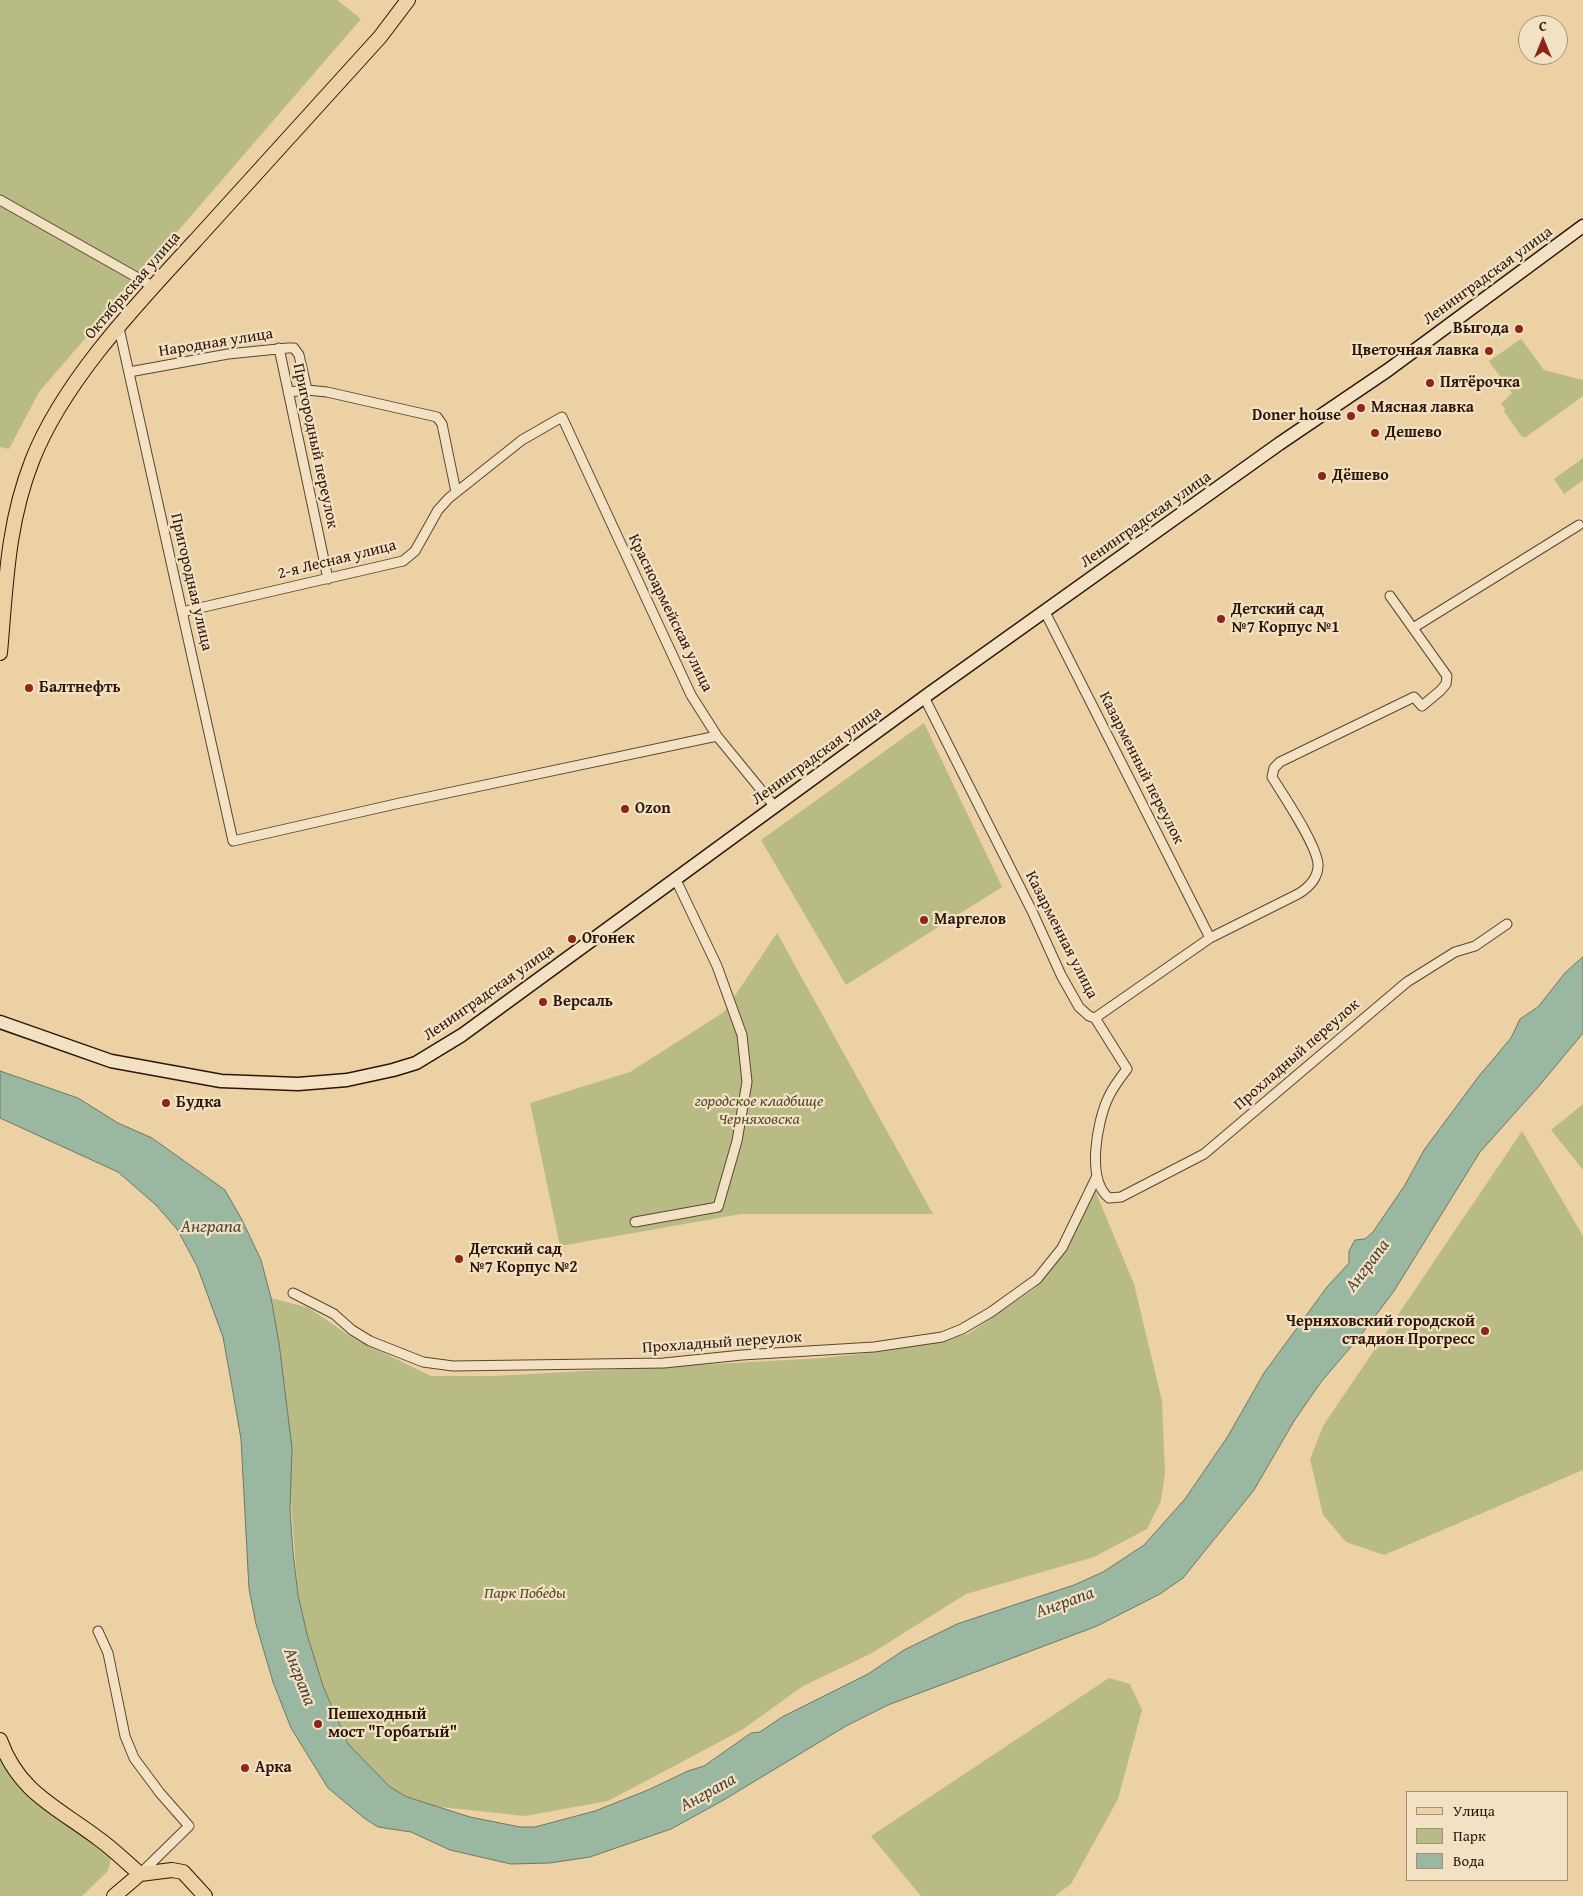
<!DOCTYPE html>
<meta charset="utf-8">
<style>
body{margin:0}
#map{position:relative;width:1583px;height:1896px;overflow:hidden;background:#ecd1a5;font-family:"Gentium Book Plus",serif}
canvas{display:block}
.legend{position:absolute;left:1406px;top:1791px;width:162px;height:90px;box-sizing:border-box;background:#f3e1c4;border:1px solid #a39079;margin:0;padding:6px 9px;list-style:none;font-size:15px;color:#2c1609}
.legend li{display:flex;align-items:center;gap:10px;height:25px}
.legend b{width:25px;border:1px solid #a39079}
.north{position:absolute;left:1518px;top:15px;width:50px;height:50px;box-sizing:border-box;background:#f3e1c4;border:1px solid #a39079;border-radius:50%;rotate:0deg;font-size:14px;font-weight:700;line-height:20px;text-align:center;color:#2c1609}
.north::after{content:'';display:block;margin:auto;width:18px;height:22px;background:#8f2418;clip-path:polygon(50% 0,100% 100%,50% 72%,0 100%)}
</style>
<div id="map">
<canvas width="1583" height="1896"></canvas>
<ul class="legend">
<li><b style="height:6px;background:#ecd1a5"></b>Улица</li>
<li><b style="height:14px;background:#b9bb85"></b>Парк</li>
<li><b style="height:14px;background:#9ab8a1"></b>Вода</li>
</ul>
<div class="north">С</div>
</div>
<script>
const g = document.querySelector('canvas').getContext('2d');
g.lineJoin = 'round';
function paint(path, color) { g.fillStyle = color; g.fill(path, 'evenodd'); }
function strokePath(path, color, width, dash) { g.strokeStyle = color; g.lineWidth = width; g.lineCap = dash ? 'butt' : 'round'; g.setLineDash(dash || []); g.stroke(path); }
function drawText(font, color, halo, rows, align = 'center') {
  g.font = font + ' "Gentium Book Plus",serif'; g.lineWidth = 4.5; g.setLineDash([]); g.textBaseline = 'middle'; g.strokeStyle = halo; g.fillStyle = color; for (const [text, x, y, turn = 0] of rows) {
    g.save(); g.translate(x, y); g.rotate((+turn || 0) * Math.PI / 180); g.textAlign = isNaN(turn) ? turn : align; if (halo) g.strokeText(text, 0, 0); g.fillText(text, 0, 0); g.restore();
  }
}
paint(new Path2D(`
 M0 0H337L361 19 39 392 9 449 0 447Z
 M1521 339 1544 370 1583 380V396L1526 437H1522L1503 410H1506L1501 404 1512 393 1489 361Z
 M1583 458V480L1564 494 1554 479Z
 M924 723 1002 887 846 985 761 840Z
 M777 933 933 1214H741L560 1246 530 1103 630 1072 724 1012Z
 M1583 1104V1170L1551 1130Z
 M1522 1131 1583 1236V1470L1384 1555 1346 1542 1323 1515 1310 1459 1323 1426Z
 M1094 1188 1134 1284 1162 1401 1165 1473 1161 1501 1147 1529 1094 1557 966 1594 872 1653 803 1686 742 1730 608 1801 525 1816 431 1806 407 1797 390 1787 370 1769 348 1744 323 1686 307 1634 298 1595 279 1343 271 1298 309 1308 353 1338 431 1376H494L823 1358 886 1351 968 1334 1034 1289 1066 1246Z
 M1109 1678 1130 1684 1142 1710 1118 1799 1071 1884 1055 1896H921L871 1836Z
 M0 1756 11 1777 38 1803 111 1858 108 1871 82 1896H0Z`), '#b9bb85');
const water = new Path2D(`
 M1583 957V1033L1539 1086 1480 1152 1394 1291 1361 1335 1321 1382 1294 1421 1254 1490 1183 1578 1160 1594 1097 1626 888 1705 846 1726 722 1801 671 1829 590 1857 550 1863 511 1864 450 1850 411 1832 378 1827 364 1818 328 1788 291 1728 273 1682 256 1624 249 1589 241 1439 231 1381 223 1337 197 1266 177 1229 156 1205 118 1172 0 1118V1071L78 1098 118 1123 152 1138 225 1190 242 1220 261 1260 271 1298 279 1343 292 1448 290 1509 293 1552 298 1595 307 1634 323 1686 348 1744 390 1787 407 1797 470 1817 520 1827H535L595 1811 648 1790 688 1771 704 1766 751 1733 760 1732 782 1717 868 1674 904 1650 957 1624 1074 1585 1103 1572 1144 1545 1185 1499 1228 1436 1264 1373 1327 1287 1349 1263V1251L1355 1240 1365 1239 1373 1232 1405 1185 1424 1150 1479 1076 1511 1038 1520 1019 1538 1007 1565 973Z`);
paint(water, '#9ab8a1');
strokePath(water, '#6e7764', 1);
const street = new Path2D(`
 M0 200 154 287
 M119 328 233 841 400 803 717 736
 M279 348 328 579
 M129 372 228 354 288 348H294L299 355 307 390
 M288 392 307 390 327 392 437 417 442 424 456 492
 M182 612 403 561 415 551 438 510 449 498 522 440 562 417 691 695 717 736 775 807
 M1045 612 1210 938
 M1413 628 1579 525
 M924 697 1032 911 1061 975 1079 1007 1089 1016 1095 1018
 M1095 1018 1210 938 1298 894C1308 888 1317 880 1318 867 1320 849 1283 795 1272 777L1274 768 1280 762 1414 697 1422 706 1440 691 1446 684 1447 676 1390 596
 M1095 1018 1127 1069C1120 1078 1113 1087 1108 1098 1097 1122 1086 1180 1109 1198L1121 1197 1204 1154 1407 982 1455 952 1475 946 1507 924
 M635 1222 718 1207 737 1141 747 1082 742 1035 717 966 676 880
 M293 1293 334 1314 352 1330 370 1341 423 1362 453 1366 664 1363 742 1355 874 1347 942 1337 962 1329 991 1312 1037 1279 1062 1248 1096 1178
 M98 1631 108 1653 125 1736 134 1758 160 1793 189 1826 140 1874`);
const secondary = new Path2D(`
 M0 1022 111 1061 221 1081 298 1084 347 1080 393 1070 416 1063 462 1035 930 693 1279 444 1388 370 1583 226`);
const primary = new Path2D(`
 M0 653C6 586 7 525 32 461 63 381 138 303 195 241 257 173 319 105 380 37L408 0
 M0 1740C19 1793 57 1807 99 1839 113 1849 126 1862 140 1874
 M114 1896 140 1874 172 1870 183 1872 205 1896`);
strokePath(street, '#5c4530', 11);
strokePath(secondary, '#2c1609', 15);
strokePath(primary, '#2c1609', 16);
strokePath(street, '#f3e1c4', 9);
strokePath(secondary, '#f3e1c4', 12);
strokePath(primary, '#ecd1a5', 14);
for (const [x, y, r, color] of [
 [1519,329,5,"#8f2418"],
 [1489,351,5,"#8f2418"],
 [1430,383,5,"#8f2418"],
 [1361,408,5,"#8f2418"],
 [1351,416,5,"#8f2418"],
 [1375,433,5,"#8f2418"],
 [1322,476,5,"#8f2418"],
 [1221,619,5,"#8f2418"],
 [29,688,5,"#8f2418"],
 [625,809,5,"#8f2418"],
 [924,920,5,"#8f2418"],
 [572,939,5,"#8f2418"],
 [543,1002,5,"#8f2418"],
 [166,1103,5,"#8f2418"],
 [459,1259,5,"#8f2418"],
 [1485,1331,5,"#8f2418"],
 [318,1724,5,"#8f2418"],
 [245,1768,5,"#8f2418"]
]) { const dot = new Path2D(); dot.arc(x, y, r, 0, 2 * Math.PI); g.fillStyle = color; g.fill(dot); strokePath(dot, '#f3e1c4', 2); }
drawText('16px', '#2c1609', '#f3e1c4', [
 ["Ленинградская улица",1488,276,-36],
 ["Октябрьская улица",133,286,-49],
 ["Народная улица",216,343,-9],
 ["Пригородный переулок",315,446,78],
 ["Ленинградская улица",1146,520,-35],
 ["2-я Лесная улица",337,560,-14],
 ["Пригородная улица",191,582,77],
 ["Красноармейская улица",670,613,64],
 ["Ленинградская улица",817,756,-36],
 ["Казарменный переулок",1141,768,63],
 ["Казарменная улица",1061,935,63],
 ["Ленинградская улица",489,993,-35],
 ["Прохладный переулок",1297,1055,-41],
 ["Прохладный переулок",722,1343,-4]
]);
drawText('bold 16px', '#2c1609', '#f3e1c4', [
 ["Выгода",1509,329,"right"],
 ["Цветочная лавка",1479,351,"right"],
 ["Пятёрочка",1440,383],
 ["Мясная лавка",1371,408],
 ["Doner house",1341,416,"right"],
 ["Дешево",1385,433],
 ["Дёшево",1332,476],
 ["Детский сад",1231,610],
 ["№7 Корпус №1",1231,628],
 ["Балтнефть",39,688],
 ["Ozon",635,809],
 ["Маргелов",934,920],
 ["Огонек",582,939],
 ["Версаль",553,1002],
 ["Будка",176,1103],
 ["Детский сад",469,1250],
 ["№7 Корпус №2",469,1268],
 ["Черняховский городской",1475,1322,"right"],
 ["стадион Прогресс",1475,1340,"right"],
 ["Пешеходный",328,1715],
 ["мост \"Горбатый\"",328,1733],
 ["Арка",255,1768]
], 'left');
drawText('italic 16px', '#56482e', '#f3e1c4', [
 ["городское кладбище",759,1102],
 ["Черняховска",759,1120],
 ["Парк Победы",525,1594]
]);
drawText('italic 18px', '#4d4737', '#f3e1c4', [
 ["Анграпа",211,1227],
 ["Анграпа",1368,1266,-53],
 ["Анграпа",1065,1603,-20],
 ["Анграпа",299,1677,69],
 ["Анграпа",708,1793,-29]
]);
</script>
